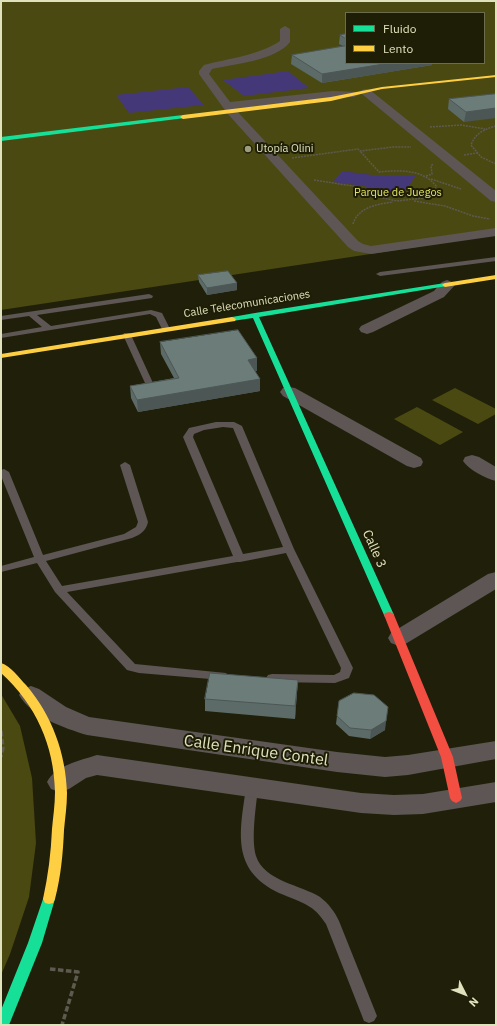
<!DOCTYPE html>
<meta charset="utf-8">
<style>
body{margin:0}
#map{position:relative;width:497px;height:1026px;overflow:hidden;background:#20200a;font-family:"IBM Plex Sans",sans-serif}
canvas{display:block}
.frame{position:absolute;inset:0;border:2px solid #e0e1bd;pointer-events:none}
.legend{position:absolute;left:345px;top:12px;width:140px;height:52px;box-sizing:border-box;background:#1e1e07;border:1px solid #6c6c50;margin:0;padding:5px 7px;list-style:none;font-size:12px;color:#e0e1bd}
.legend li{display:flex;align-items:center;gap:8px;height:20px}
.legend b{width:20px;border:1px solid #6c6c50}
.north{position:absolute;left:445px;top:974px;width:40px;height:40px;-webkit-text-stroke:3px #1e1e07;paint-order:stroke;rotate:132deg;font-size:11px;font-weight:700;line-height:16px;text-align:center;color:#e0e1bd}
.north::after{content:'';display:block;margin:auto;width:14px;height:18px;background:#e0e1bd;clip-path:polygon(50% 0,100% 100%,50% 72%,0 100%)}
</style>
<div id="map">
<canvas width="497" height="1026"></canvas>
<div class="frame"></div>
<ul class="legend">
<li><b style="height:5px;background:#16e098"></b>Fluido</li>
<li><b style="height:5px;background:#ffcf43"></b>Lento</li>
</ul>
<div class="north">N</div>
</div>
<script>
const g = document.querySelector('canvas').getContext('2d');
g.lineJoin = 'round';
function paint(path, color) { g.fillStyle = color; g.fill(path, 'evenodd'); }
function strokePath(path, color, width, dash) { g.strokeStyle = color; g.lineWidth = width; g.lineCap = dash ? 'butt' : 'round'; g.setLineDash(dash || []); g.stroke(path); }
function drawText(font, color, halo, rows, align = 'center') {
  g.font = font + ' "IBM Plex Sans",sans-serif'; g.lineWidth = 4; g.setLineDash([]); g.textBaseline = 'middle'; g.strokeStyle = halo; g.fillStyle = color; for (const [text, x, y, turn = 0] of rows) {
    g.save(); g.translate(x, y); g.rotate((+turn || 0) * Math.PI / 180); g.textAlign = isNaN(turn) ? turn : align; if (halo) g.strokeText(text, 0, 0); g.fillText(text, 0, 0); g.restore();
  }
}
paint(new Path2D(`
 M1 1H496V235L1 310ZM346 13H484V63H346Z
 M455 388 496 409V414L478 424 432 400Z
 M417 407 463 432 440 445 394 419Z
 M1 694 20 726 32 778 36 843 29 897 10 954 1 975Z`), '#4a4912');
paint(new Path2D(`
 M288 71 309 88 244 96 223 80Z
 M188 87 204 105 129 113 116 95Z
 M342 171 373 175H416L401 198 364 186 333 182Z`), '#443879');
strokePath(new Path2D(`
 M496 126C485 129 475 133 471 145L481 157 496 164
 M430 127 461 125 485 129
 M464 155 477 153
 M292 158 358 149 360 151 393 147H411
 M426 176 432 174 431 166 433 164
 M431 179 461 189
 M314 180 359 187 370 195 397 201 423 198 434 193 436 186C423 169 399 170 379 172L360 151
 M414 201 445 206 473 216 490 219
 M353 224C358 207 378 204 393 202`), '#5e5a51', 1.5, [2, 1]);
strokePath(new Path2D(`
 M1 731 3 748 1 757
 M50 969 78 972 62 1025`), '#5e5a51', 3.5, [5.5, 2.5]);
paint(new Path2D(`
 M496 257V261L380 276 376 274 380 272Z
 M149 294 153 296 152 298 37 315 51 326 151 310 162 313 170 329 169 331H163L156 317 150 314 1 338V334L42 327 29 316 1 320V316Z
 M124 333H130L131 335 153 383 152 385H146L145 383 123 335Z
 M216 422H234L242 426 294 549 353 668 349 678 335 683 272 682 268 681 266 678 268 675 272 674 334 675 340 672 341 668 286 553 240 562H237L67 592 135 664 226 673 228 676 226 679 222 680 139 673 127 670 55 592 37 563 1 572V566L34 557 1 476V470L4 469 9 472 43 555 124 534 136 527 138 522 120 465 125 462 130 465 148 522C146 531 140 535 132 538L46 561 62 586 233 556 183 437 189 428ZM223 427 233 428 283 547 243 554 193 437 194 434 204 430Z
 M252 783 257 784 258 788C256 807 251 838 256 856 264 881 301 885 320 897 328 903 335 912 339 921L377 1016 374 1021 369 1023 364 1021 326 924C314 905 303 903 284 895 231 873 239 835 246 788L247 784Z`), '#5d5654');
paint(new Path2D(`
 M285 26 290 29V42C275 61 234 64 212 69L209 74 230 102 333 91 358 92 360 94 354 97H333L235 109 358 241 363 244 371 246 496 228V236L371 254 354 251 348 247 227 113 199 74V71L204 65C230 58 257 56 280 41V29Z
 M366 89 370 90 496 191V202L491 201 362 94 360 92 362 90Z
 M447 280 452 282 455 285 444 297 373 332 367 334 361 332 359 329 361 326 434 291 442 282Z
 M289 387 295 388 421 458 423 462 421 466 414 468 407 466 283 396 280 392 283 388Z
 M472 455 479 457 496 467V481C485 478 469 470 463 461L465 457Z
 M496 572V589L407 643 399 646 391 643 388 638 391 633 488 574Z
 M31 686 39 689 66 707 89 717 337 752 385 757 408 755 496 741V759L408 775 385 777 337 772 87 735C64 728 32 717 19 695L23 689Z
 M97 755 361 793 394 795 423 794 496 782V802L423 814 394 815 361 813 97 775 86 778 69 789 60 792 51 789 47 782C56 765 79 761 97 755Z`), '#5d5654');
paint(new Path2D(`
 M183 115 186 117 185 118 1 141V137Z
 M445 283 447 284V286L259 317 394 615 393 617H385L384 615 253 318 232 321 228 319 232 317 255 313Z
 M49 894 53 895 55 899 42 943 9 1025H1V1010L28 943 43 899 45 895Z`), '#16e098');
paint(new Path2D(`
 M496 75V77L382 89 331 101 183 119 180 117 183 115 331 97 382 87Z
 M496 275V279L445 287 442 285 445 283Z
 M232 317 236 319 235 321 1 358V354Z
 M1 663C11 666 19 678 26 685 52 715 66 754 67 793 67 806 65 818 64 830 63 853 61 876 55 899L53 903 49 904 45 903 43 899C48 876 51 853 52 829 53 817 55 805 55 792 54 745 36 705 1 673Z`), '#ffcf43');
paint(new Path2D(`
 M389 612 393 613 394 615 453 757 462 798 460 801 456 803 452 801 450 798 441 757 384 615 385 613Z`), '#f24e42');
paint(new Path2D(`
 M346 34V63L432 65 322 83 291 64 292 55 343 46 339 44 340 35Z
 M496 94 464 122 448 109 449 99Z
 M198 275 237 283V290L207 295 199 282Z
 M160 342 257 358V371H255L260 379V391L138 412 131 398 130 386 174 378 161 354Z
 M298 680 297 692 295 719 205 711V699Z
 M337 716 385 730 370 739 349 736 336 724Z`), '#5d6b68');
paint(new Path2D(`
 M390 63H432V65L322 83V74Z
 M496 108V118L464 122 466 112Z
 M237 283V290L207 295V288Z
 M257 358V371L248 372V360Z
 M260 379V391L138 412 137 400Z
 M298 680 297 692 295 719V706Z
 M388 707 385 730 370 739 371 730Z`), '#4c5755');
const building = new Path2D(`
 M346 34V39L340 35Z
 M346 46V63H390L322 74 292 55Z
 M496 94V108L466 112 449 99Z
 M228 271 237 283 207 288 198 275Z
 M238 330 257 358 248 360 260 379 137 400 130 386 179 378 160 342Z
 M210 673 298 680 295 706 205 699Z
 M354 693 374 695 388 707 386 721 371 730 350 728 337 716 339 701Z`);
paint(building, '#6c7c79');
strokePath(building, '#4c5755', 1);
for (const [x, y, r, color] of [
 [248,149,4,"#9d9d7e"]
]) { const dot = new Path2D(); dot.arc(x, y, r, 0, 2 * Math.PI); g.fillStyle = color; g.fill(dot); strokePath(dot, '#1e1e07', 1.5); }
drawText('11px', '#e0e1bd', '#1e1e07', [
 ["Utopía Olini",256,149]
], 'left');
drawText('11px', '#e5e464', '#1e1e07', [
 ["Parque de Juegos",398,193]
]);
drawText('11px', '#e0e1bd', '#1e1e07', [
 ["Calle Telecomunicaciones",247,304,-9]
]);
drawText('13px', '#e0e1bd', '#1e1e07', [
 ["Calle 3",374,549,66]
]);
drawText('16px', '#e0e1bd', '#1e1e07', [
 ["Calle Enrique Contel",256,751,8]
]);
</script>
